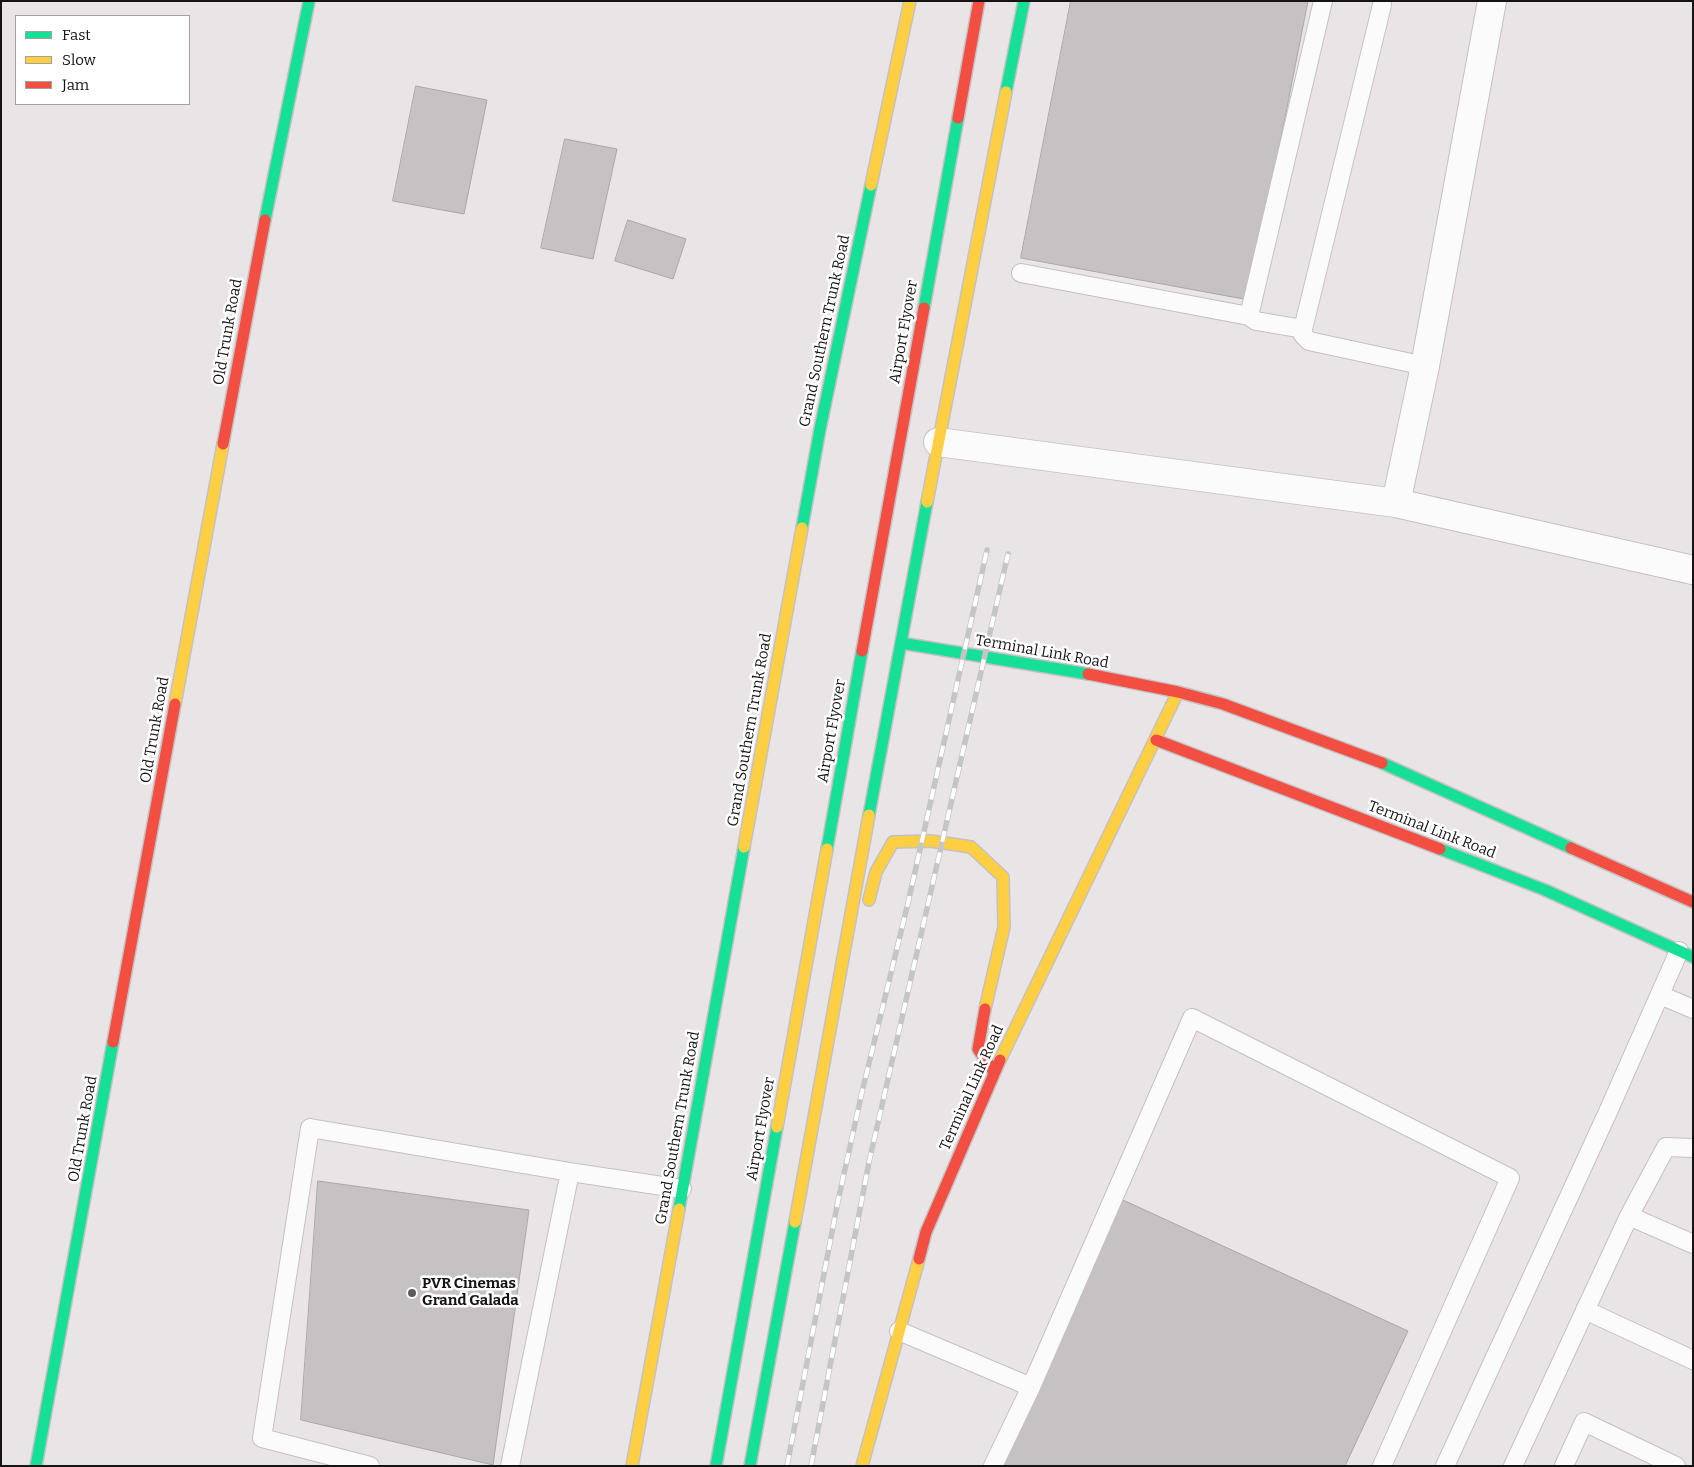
<!DOCTYPE html>
<style>
body{margin:0}
#map{position:relative;width:1694px;height:1467px;overflow:hidden;background:#e9e4e6;font-family:Bitter,serif}
canvas{display:block}
.frame{position:absolute;inset:0;border:2px solid #151313;pointer-events:none}
.legend{position:absolute;left:15px;top:15px;width:175px;height:90px;box-sizing:border-box;background:#fff;border:1px solid #a1a1a1;margin:0;padding:6px 9px;list-style:none;font-size:15px;color:#151313}
.legend li{display:flex;align-items:center;gap:10px;height:25px}
.legend b{width:25px;border:1px solid #a1a1a1}
</style>
<div id="map">
<canvas width="1694" height="1467"></canvas>
<div class="frame"></div>
<ul class="legend">
<li><b style="height:6px;background:#16e098"></b>Fast</li>
<li><b style="height:6px;background:#ffcf43"></b>Slow</li>
<li><b style="height:6px;background:#f24e42"></b>Jam</li>
</ul>
</div>
<script>
const g = document.querySelector('canvas').getContext('2d');
g.lineJoin = 'round';
function paint(path, color) { g.fillStyle = color; g.fill(path, 'evenodd'); }
function strokePath(path, color, width, dash) { g.strokeStyle = color; g.lineWidth = width; g.lineCap = dash ? 'butt' : 'round'; g.setLineDash(dash || []); g.stroke(path); }
function drawText(font, color, halo, rows, align = 'center') {
  g.font = font + ' Bitter,serif'; g.lineWidth = 5; g.setLineDash([]); g.textBaseline = 'middle'; g.strokeStyle = halo; g.fillStyle = color; for (const [text, x, y, turn = 0] of rows) {
    g.save(); g.translate(x, y); g.rotate((+turn || 0) * Math.PI / 180); g.textAlign = isNaN(turn) ? turn : align; if (halo) g.strokeText(text, 0, 0); g.fillText(text, 0, 0); g.restore();
  }
}
const building = new Path2D(`
 M1071 1H1308L1249 300 1021 258Z
 M416 86 487 100 464 214 393 201Z
 M565 139 617 149 593 259 541 248Z
 M628 220 686 239 673 279 615 261Z
 M318 1181 529 1210 493 1465 301 1420Z
 M1123 1200 1408 1331 1345 1466H1000Z`);
paint(building, '#c6c2c3');
strokePath(building, '#aaa7a8', 1);
const lane = new Path2D(`
 M1382 5 1303 329V335L1309 341 1425 366
 M1021 273 1249 316
 M1303 329 1256 321 1249 316 1323 1
 M1660 995 1693 1009
 M1629 1216 1666 1147 1693 1148
 M1585 1310 1693 1360
 M899 1331 1031 1387 1192 1018 1510 1178 1382 1466
 M370 1466 262 1438 310 1128 570 1172 682 1189
 M510 1466 570 1172
 M993 1466 1031 1387
 M1445 1466 1607 1114 1679 951
 M1513 1466 1629 1216 1693 1244
 M1564 1466 1584 1422 1676 1466`);
const street = new Path2D(`
 M938 442 1396 503 1693 570
 M1396 503 1425 366 1492 1`);
const fast = new Path2D(`
 M1006 92 1024 1
 M265 220 309 1
 M924 308 958 118
 M802 528 820 429 871 185
 M901 643 1088 674
 M1382 763 1571 848
 M869 815 927 502
 M827 849 862 651
 M1440 849 1545 890 1693 957
 M679 1209 744 847
 M36 1466 113 1042
 M716 1466 777 1127
 M750 1466 795 1222`);
const slow = new Path2D(`
 M871 185 910 1
 M927 502 1006 92
 M175 704 223 444
 M744 847 802 528
 M869 900 876 872 893 842 931 841 971 847 1003 877 1004 927 985 1009
 M1000 1060 1178 692
 M777 1127 827 849
 M795 1222 869 815
 M632 1466 679 1209
 M862 1466 919 1259`);
const jam = new Path2D(`
 M958 118 979 1
 M223 444 265 220
 M862 651 924 308
 M1088 674 1178 692 1223 704 1382 763
 M1156 740 1440 849
 M1571 848 1693 902
 M985 1009 978 1049 994 1072
 M113 1042 175 704
 M919 1259 926 1232 1000 1060`);
strokePath(lane, '#c5c1c2', 20);
strokePath(street, '#c5c1c2', 30);
strokePath(fast, '#c5c1c2', 14);
strokePath(slow, '#c5c1c2', 14);
strokePath(jam, '#c5c1c2', 14);
strokePath(lane, '#fcfbfb', 18);
strokePath(street, '#fcfbfb', 28);
strokePath(fast, '#16e098', 11);
strokePath(slow, '#ffcf43', 11);
strokePath(jam, '#f24e42', 11);
const rail = new Path2D(`
 M787 1466 838 1201 862 1092 908 903 987 550
 M811 1466 869 1162 1008 554`);
strokePath(rail, '#c6c5c6', 5.5);
strokePath(rail, '#fff', 4, [11]);
for (const [x, y, r, color] of [
 [412,1293,5,"#5f5c5d"]
]) { const dot = new Path2D(); dot.arc(x, y, r, 0, 2 * Math.PI); g.fillStyle = color; g.fill(dot); strokePath(dot, '#fff', 2); }
drawText('15px', '#151313', '#fff', [
 ["Grand Southern Trunk Road",825,331,-78],
 ["Old Trunk Road",228,332,-80],
 ["Airport Flyover",904,332,-80],
 ["Terminal Link Road",1042,652,10],
 ["Old Trunk Road",155,730,-80],
 ["Grand Southern Trunk Road",750,730,-80],
 ["Airport Flyover",832,731,-80],
 ["Terminal Link Road",1432,830,21],
 ["Terminal Link Road",972,1088,-66],
 ["Grand Southern Trunk Road",678,1128,-80],
 ["Old Trunk Road",83,1129,-80],
 ["Airport Flyover",761,1129,-80]
]);
drawText('bold 15px', '#151313', '#fff', [
 ["PVR Cinemas",422,1284],
 ["Grand Galada",422,1301]
], 'left');
</script>
